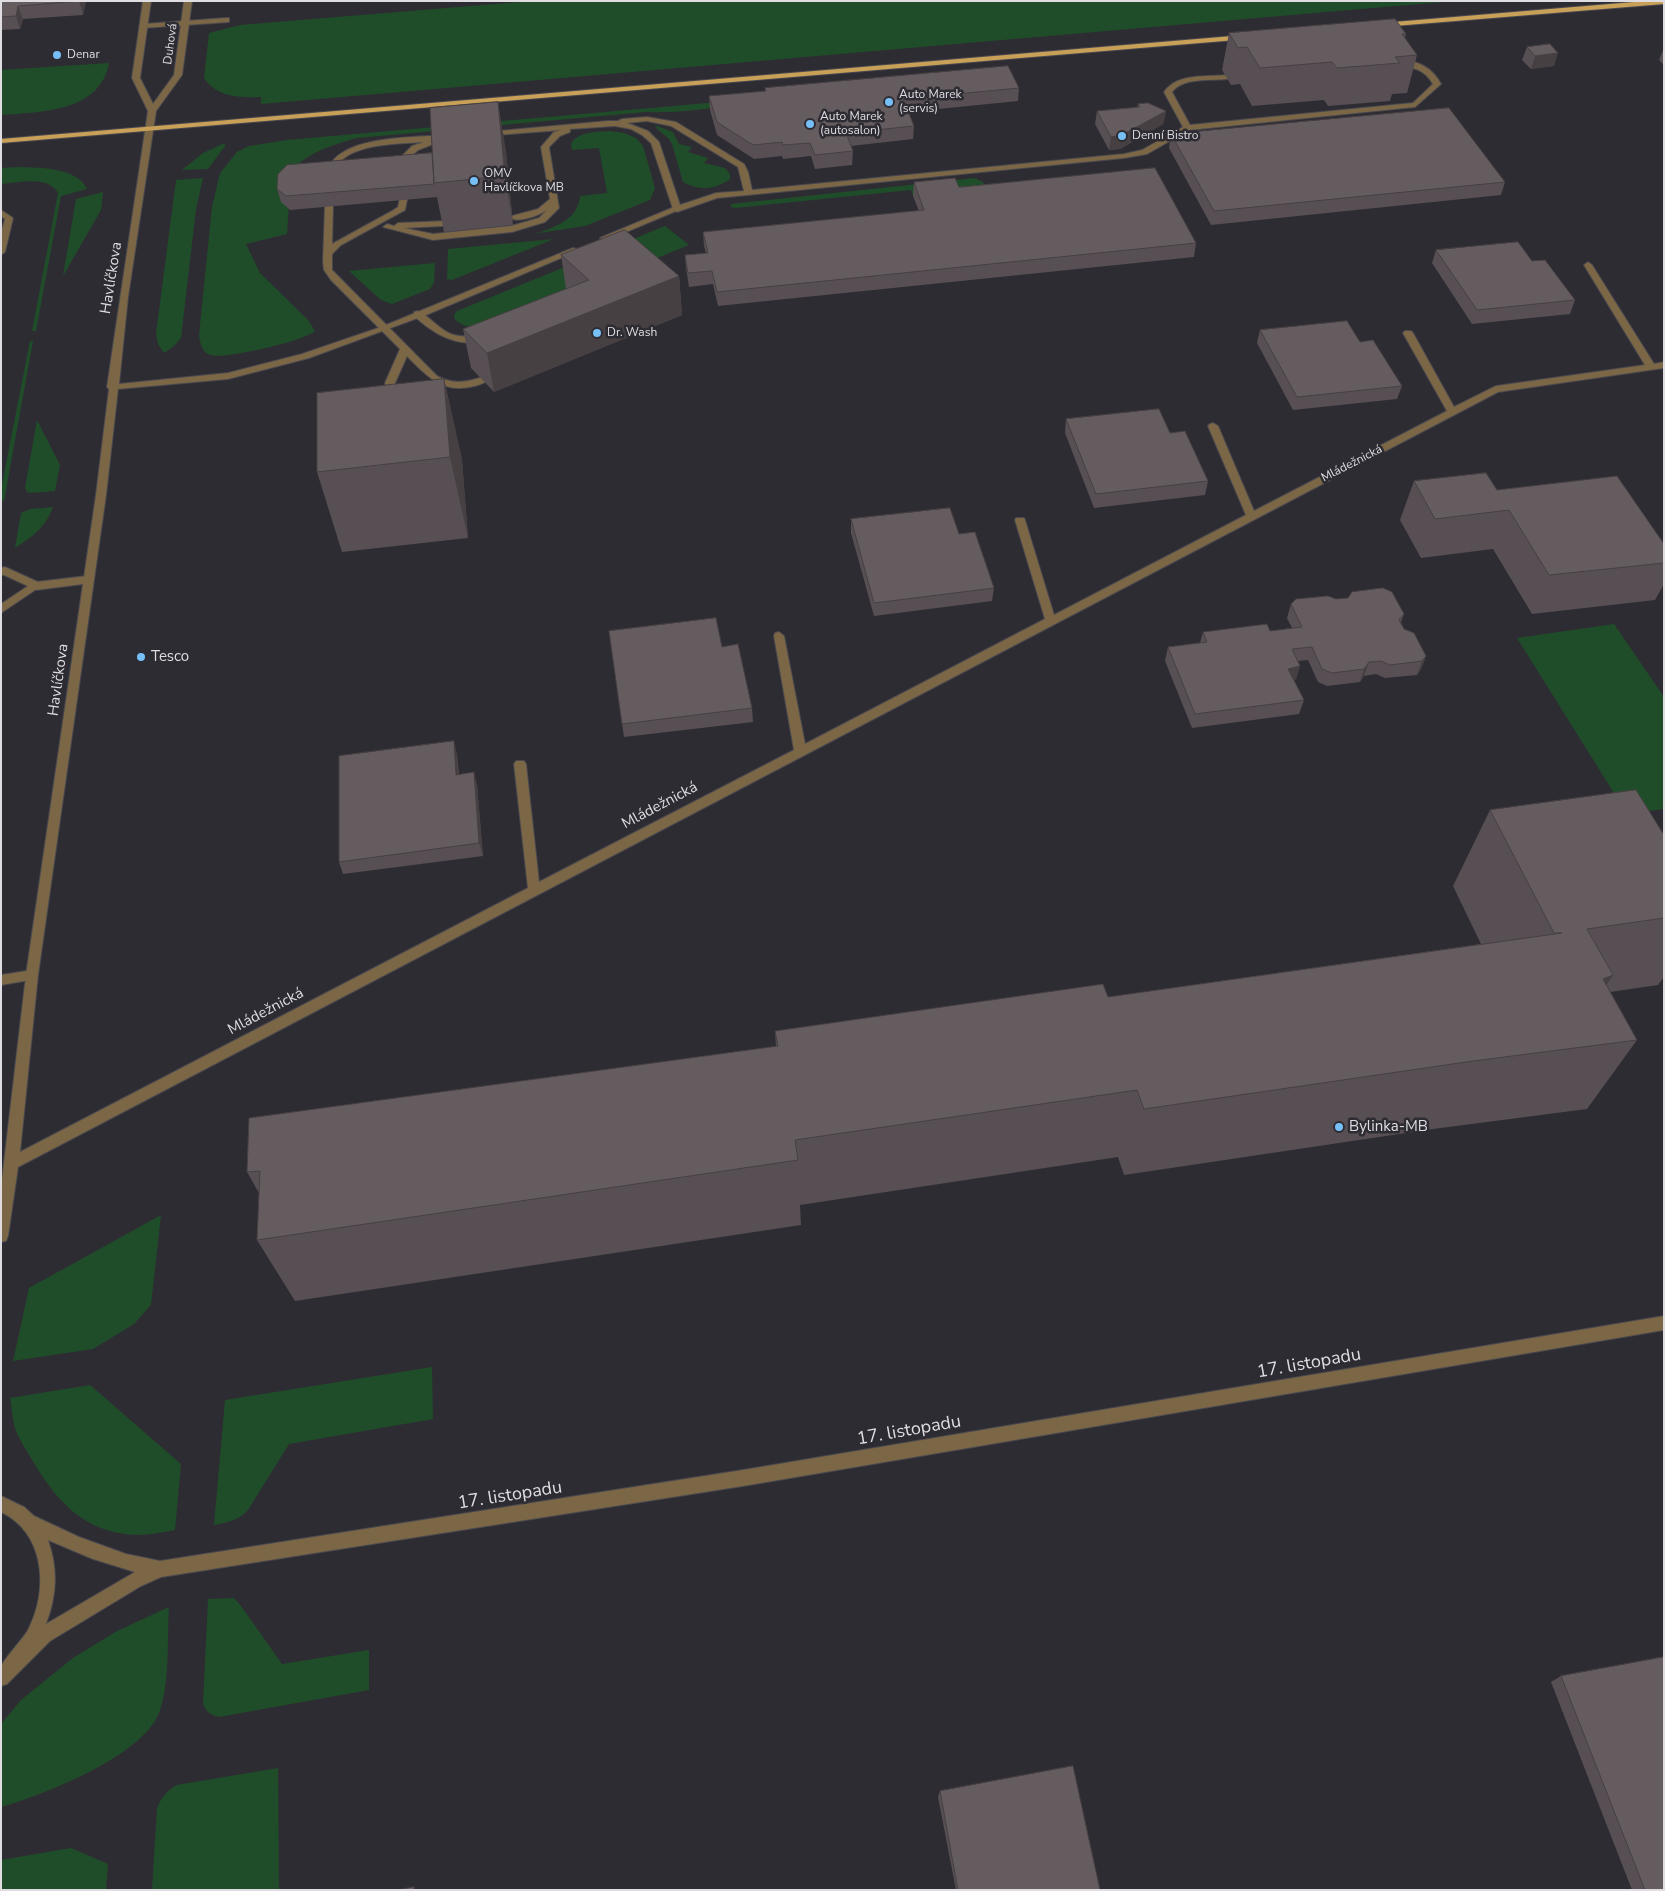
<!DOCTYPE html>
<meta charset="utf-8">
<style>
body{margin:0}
#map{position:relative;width:1665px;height:1891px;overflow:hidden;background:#2e2c33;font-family:"Nunito Sans",sans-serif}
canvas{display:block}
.frame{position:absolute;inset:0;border:2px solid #dfdde2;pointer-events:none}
</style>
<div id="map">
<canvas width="1665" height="1891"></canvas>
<div class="frame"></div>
</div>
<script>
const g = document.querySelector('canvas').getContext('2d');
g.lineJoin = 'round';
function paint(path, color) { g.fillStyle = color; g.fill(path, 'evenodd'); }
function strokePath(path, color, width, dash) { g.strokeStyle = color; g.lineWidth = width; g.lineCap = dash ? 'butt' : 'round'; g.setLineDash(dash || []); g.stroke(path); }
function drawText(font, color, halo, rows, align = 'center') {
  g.font = font + ' "Nunito Sans",sans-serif'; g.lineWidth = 5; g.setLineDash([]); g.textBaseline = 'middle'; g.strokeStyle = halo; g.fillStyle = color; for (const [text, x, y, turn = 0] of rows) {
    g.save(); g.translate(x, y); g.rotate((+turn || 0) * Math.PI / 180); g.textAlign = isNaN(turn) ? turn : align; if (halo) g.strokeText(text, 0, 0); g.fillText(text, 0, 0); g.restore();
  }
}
paint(new Path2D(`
 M532 1H1454L261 104V97C241 98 216 97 204 78L209 33 240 25Z
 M109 63C100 112 42 112 1 115V70Z
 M764 98C725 106 687 114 646 112L357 138C332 145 309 152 291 171L287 234 246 244 260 273 308 320 315 331C305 341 222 360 210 355 202 352 200 343 199 335L212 207 220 173 237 152 249 146 287 140Z
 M657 126 673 132 679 144 692 147 688 152 708 158 704 163 725 168 730 174V179C715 190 699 191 683 182L672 144 669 139 655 127Z
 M610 131 624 133 636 138 643 146 655 188 650 200 585 226 533 234C553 229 579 219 580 196L607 193 599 148 572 150 571 144C578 131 597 132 610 131Z
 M225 143V146L208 169 182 170 203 153Z
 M19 167C40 168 77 167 87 189L61 196 36 331H32L58 193C48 175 18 183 1 184V168Z
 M203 178 196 209 181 338 174 346 164 353 158 344 156 334 176 180Z
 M975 178 983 182 989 198 954 192 913 196 911 190 735 208 731 207V204Z
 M103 192 101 210 63 276 76 199Z
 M665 226 689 245 482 329 465 326 455 320 454 315 457 311Z
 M554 239 452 280 447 279 448 249Z
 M435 263 434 283 430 289 392 304 381 300 349 271Z
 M30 341H33L4 501H1V489Z
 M37 420 60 465 55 491 31 493 27 492 25 488Z
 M53 507C46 527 32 537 15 548L21 513 30 509Z
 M1614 624 1664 697V809L1627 814 1517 638Z
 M161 1215 151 1305 134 1324 93 1349 13 1361 29 1288Z
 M432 1367 433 1419 289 1444 248 1510C238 1521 228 1522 214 1525L225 1400Z
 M90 1385 181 1464 175 1530C163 1532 149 1535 137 1535 84 1533 56 1501 31 1458 26 1449 18 1438 15 1428 12 1418 12 1407 10 1398Z
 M234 1598 241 1606 282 1664 369 1650V1690L219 1717C210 1715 207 1712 203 1704L208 1599Z
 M169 1607C167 1637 170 1686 159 1713 142 1756 44 1795 1 1807V1724L21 1700 73 1658 117 1631Z
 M278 1768 279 1890H152L157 1808C162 1797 166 1791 177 1785Z
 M71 1848 108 1864 106 1890H1V1860Z`), '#204d29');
const service = new Path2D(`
 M226 18H229V22L143 28 139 26 143 24Z
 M1395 61C1415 58 1432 67 1441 84L1415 107 1189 130 1147 154 1124 158 717 198 677 212 673 209 651 143 642 135 631 129 615 126 570 129V132L560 136 549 147 559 208 545 222 512 232 433 240 383 227 387 224 394 226 398 223 446 221V225L443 226 404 228 433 234 511 226 539 218 547 210C538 216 517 224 508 217L538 209 550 199 541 147 554 132 561 130 484 136V132H487L608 121H618L622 119 647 117 676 122 744 164 748 172 752 190 1124 154 1142 150 1183 127 1164 92C1177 73 1206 77 1227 75L1231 77 1227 79C1211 81 1183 77 1172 92L1190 125 1413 103 1433 84C1424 68 1411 67 1395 65ZM647 121 671 126 738 167 744 191 716 193 680 205 659 142 648 131 627 123Z
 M447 135H450V139L430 141 432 143 431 145 418 150 406 161 405 171 398 169V160L412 146 424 142C400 144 356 143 339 163 336 167 335 172 333 177L326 175C334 134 414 138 447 135Z
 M400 198 407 200 405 210 341 245 332 254V270L437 376C454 385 466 382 483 377L488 380C483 384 476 386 470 387 441 393 425 374 407 356L395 383 396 400 391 403 386 400 385 383 400 349 331 280 324 270 323 262 325 206 329 203 333 206 332 244 392 211 398 207Z
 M1 210 13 218 5 252 1 255V233L5 219 1 216Z
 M417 311C429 315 438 329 451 334 461 338 478 335 486 341 481 344 476 344 471 343 447 342 431 331 414 316V312Z
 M87 576 91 577 92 580 91 583 36 590 31 586 36 582Z
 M32 970 36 971 38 975 36 979 1 985V975Z`);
const minor = new Path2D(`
 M143 1H151L140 78 153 104 174 75 184 1H192L182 75 156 111 128 297 119 384 228 373 302 354 381 327 573 248 580 250 426 315 309 358 228 379 118 389 106 495 38 975 20 1152 528 888 514 764 516 761H524L526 764 539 882 794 750 774 636 775 633 779 632 784 636 805 744 1045 619 1015 520 1016 518H1024L1025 520 1054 615 1246 515 1208 426 1210 424 1213 423 1218 426 1254 511 1447 411 1403 333 1405 331H1411L1413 333 1454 407 1496 386 1645 365 1584 265 1588 262 1592 265 1654 364 1664 362V368L1498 392 18 1167 8 1236 6 1241 1 1242V1188L26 975 96 495 109 389 107 387 148 111 132 78Z
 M674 207 681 209 607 240 600 238Z
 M5 567 40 583 41 586 1 613V604L28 586 4 575H1V568Z
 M1664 1316V1330L743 1486 161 1577 141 1586 50 1641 7 1684 1 1686C1 1680 0 1673 1 1667 3 1660 23 1639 28 1630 49 1590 45 1533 1 1512V1496L24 1507 34 1516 79 1537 126 1554 160 1561 743 1470ZM48 1540 93 1559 135 1572 46 1624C57 1595 58 1569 48 1540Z`);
const primary = new Path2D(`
 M1646 1H1664V4L1382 27 1378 25 1382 23Z
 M1245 35 1249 37 1248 39 1 143V139Z`);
strokePath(service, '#4a484f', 2);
strokePath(minor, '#4a484f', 2);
strokePath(primary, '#4a484f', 2);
paint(service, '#7b6746');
paint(minor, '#7b6746');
paint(primary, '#c8a058');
paint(new Path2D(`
 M1 1H86L83 15 23 19 20 29 1 30Z
 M1229 33 1406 34 1405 38 1417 55 1407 93 1392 94 1390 101 1328 106 1324 100 1252 106 1240 84 1231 85 1222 70Z
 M1527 47 1554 66 1531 69 1522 60Z
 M1664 48V65L1659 60Z
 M765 88H1019L1018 101 908 112 914 126 913 139 851 146 853 151 852 165 815 169 811 156 783 159 782 156 754 159 717 135 710 110 709 96 765 91Z
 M1138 104 1166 111 1163 124 1120 149 1109 150 1095 124 1097 111 1137 107Z
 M1171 134 1505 182 1501 195 1211 225 1169 148Z
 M506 151 513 225 444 232 437 197 290 210 281 202 277 189Z
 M914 182 959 187 1196 243 1194 257 718 306 713 284 689 287 686 268 685 255 706 253 704 246 703 232 919 211 913 196Z
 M1436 250 1532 261 1575 300 1570 314 1472 324 1432 263Z
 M561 255 679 276 682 315 494 392 471 368 463 329 566 289Z
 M1260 330 1360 342 1402 386 1397 399 1293 410 1257 343Z
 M444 379 462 460 468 538 342 552 317 472Z
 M1066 419 1170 433 1208 481 1205 495 1094 508 1065 433Z
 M1414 481 1497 490 1664 544V584L1655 600 1532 614 1493 549 1421 558 1400 520Z
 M851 519 959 534 994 588 992 601 874 616 851 533Z
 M1336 599 1404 614 1401 622 1404 629 1426 656 1421 669 1417 675 1385 678 1376 674 1364 676 1360 682 1327 686 1318 682 1308 660 1298 661 1300 666 1296 679 1294 680 1304 700 1299 714 1192 728 1165 661 1168 647 1200 643 1203 632 1270 631 1292 628 1287 618 1291 604Z
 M609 631 722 647 752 708 753 722 624 737Z
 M457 754 459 774 477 785 483 856 343 874 339 862Z
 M1490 810 1664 835V977L1658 985 1610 992 1637 1040 1587 1109 1433 1129 1124 1175 1118 1157 800 1205 801 1225 295 1301 257 1240 259 1193 247 1172 776 1047 775 1031 1108 997 1481 944 1453 886Z
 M1561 1676 1664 1890H1632L1551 1682Z
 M940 1791 1100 1890H956L938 1797Z`), '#574f53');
paint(new Path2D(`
 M79 1H86L83 15Z
 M18 6 23 19 20 29 16 16Z
 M1558 53 1554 66 1531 69 1535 56Z
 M498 102 506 151 513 225 505 176Z
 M1166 111 1163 124 1120 149 1109 150 1111 137Z
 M679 276 682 315 494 392 487 353Z
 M444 379 462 460 468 538 450 457Z
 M1426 656 1421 669 1417 675 1422 661Z
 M1369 662 1364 676 1360 682 1364 669Z
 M1300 666 1296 679 1284 682 1288 669Z
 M454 741 457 754 459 788 456 775Z
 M474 772 477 785 483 856 479 843Z
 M1613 975 1566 1046 1603 979Z`), '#474043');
const building = new Path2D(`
 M1 1H79L18 6 16 16 1 17Z
 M1395 19 1406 34H1402L1417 55 1395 57 1400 63 1337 68 1332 62 1260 68 1247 47 1238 48 1229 33Z
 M1550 44 1558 53 1535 56 1527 47Z
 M1008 66 1019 88 903 99 914 126 846 133 853 151 815 155 810 143 783 145 782 142 753 145 717 122 709 96 766 91 765 88Z
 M498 102 505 176 434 183 430 108Z
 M1148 103 1166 111 1122 135 1111 137 1097 111 1140 107 1138 104Z
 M1449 108 1505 182 1214 211 1171 134Z
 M432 153 434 184 286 196 277 189 278 174 287 165Z
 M1155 168 1196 243 717 292 712 271 688 273 685 255 708 253 703 232 924 210 914 182 955 178 959 187Z
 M625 230 679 276 487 353 463 329 589 280 561 255Z
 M1518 242 1532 261 1545 260 1575 300 1477 310 1436 250Z
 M1347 321 1360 342 1373 340 1402 386 1297 397 1260 330Z
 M444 379 450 457 317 472V393Z
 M1159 409 1170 433 1185 431 1208 481 1096 494 1066 419Z
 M1486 473 1497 490 1617 476 1664 544V563L1549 575 1509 510 1435 519 1414 481Z
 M950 508 959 534 975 532 994 588 874 603 851 519Z
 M1383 588 1392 592 1404 614 1399 620 1404 629 1414 633 1426 656 1422 661 1390 665 1381 661 1369 662 1364 669 1332 673 1322 669 1312 647 1292 649 1300 666 1288 669 1304 700 1195 714 1168 647 1207 642 1203 632 1267 624 1270 631 1302 627 1291 604 1296 599 1328 596 1336 599 1348 598 1352 592Z
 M716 618 722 647 738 644 752 708 622 724 609 631Z
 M454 741 456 775 474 772 479 843 339 862V756Z
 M1636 790 1664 835V918L1587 929 1613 975 1603 979 1637 1040 1473 1061 1144 1109 1137 1090 795 1140 798 1160 257 1240 260 1171 247 1172 249 1118 778 1046 775 1031 1103 984 1108 997 1562 933H1554L1490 810Z
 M1664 1657V1890H1645L1561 1676Z
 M1073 1766 1100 1890H958L940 1791Z
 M414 1887V1890H398Z`);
paint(building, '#655c60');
strokePath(building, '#474043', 1);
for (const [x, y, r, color] of [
 [57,55,5,"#76c0f7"],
 [889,102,5,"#76c0f7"],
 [810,124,5,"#76c0f7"],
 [1122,136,5,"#76c0f7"],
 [474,181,5,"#76c0f7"],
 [597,333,5,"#76c0f7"],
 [141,657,5,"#76c0f7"],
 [1339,1127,5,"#76c0f7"]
]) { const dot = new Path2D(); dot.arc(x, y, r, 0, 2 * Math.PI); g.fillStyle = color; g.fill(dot); strokePath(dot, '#2e2c33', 2); }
drawText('12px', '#dfdde2', '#2e2c33', [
 ["Duhová",171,44,-82],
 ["Mládežnická",1352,464,-27]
]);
drawText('12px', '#dfdde2', '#2e2c33', [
 ["Denar",67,55],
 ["Auto Marek",899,95],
 ["(servis)",899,109],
 ["Auto Marek",820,117],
 ["(autosalon)",820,131],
 ["Denní Bistro",1132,136],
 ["OMV",484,174],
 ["Havlíčkova MB",484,188],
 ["Dr. Wash",607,333]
], 'left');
drawText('15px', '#dfdde2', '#2e2c33', [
 ["Havlíčkova",112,278,-81],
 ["Havlíčkova",59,680,-82],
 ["Mládežnická",660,806,-28],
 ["Mládežnická",266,1012,-28]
]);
drawText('15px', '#dfdde2', '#2e2c33', [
 ["Tesco",151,657],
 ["Bylinka-MB",1349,1127]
], 'left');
drawText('18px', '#dfdde2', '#2e2c33', [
 ["17. listopadu",1309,1364,-10],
 ["17. listopadu",909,1431,-10],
 ["17. listopadu",510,1496,-9]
]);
</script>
